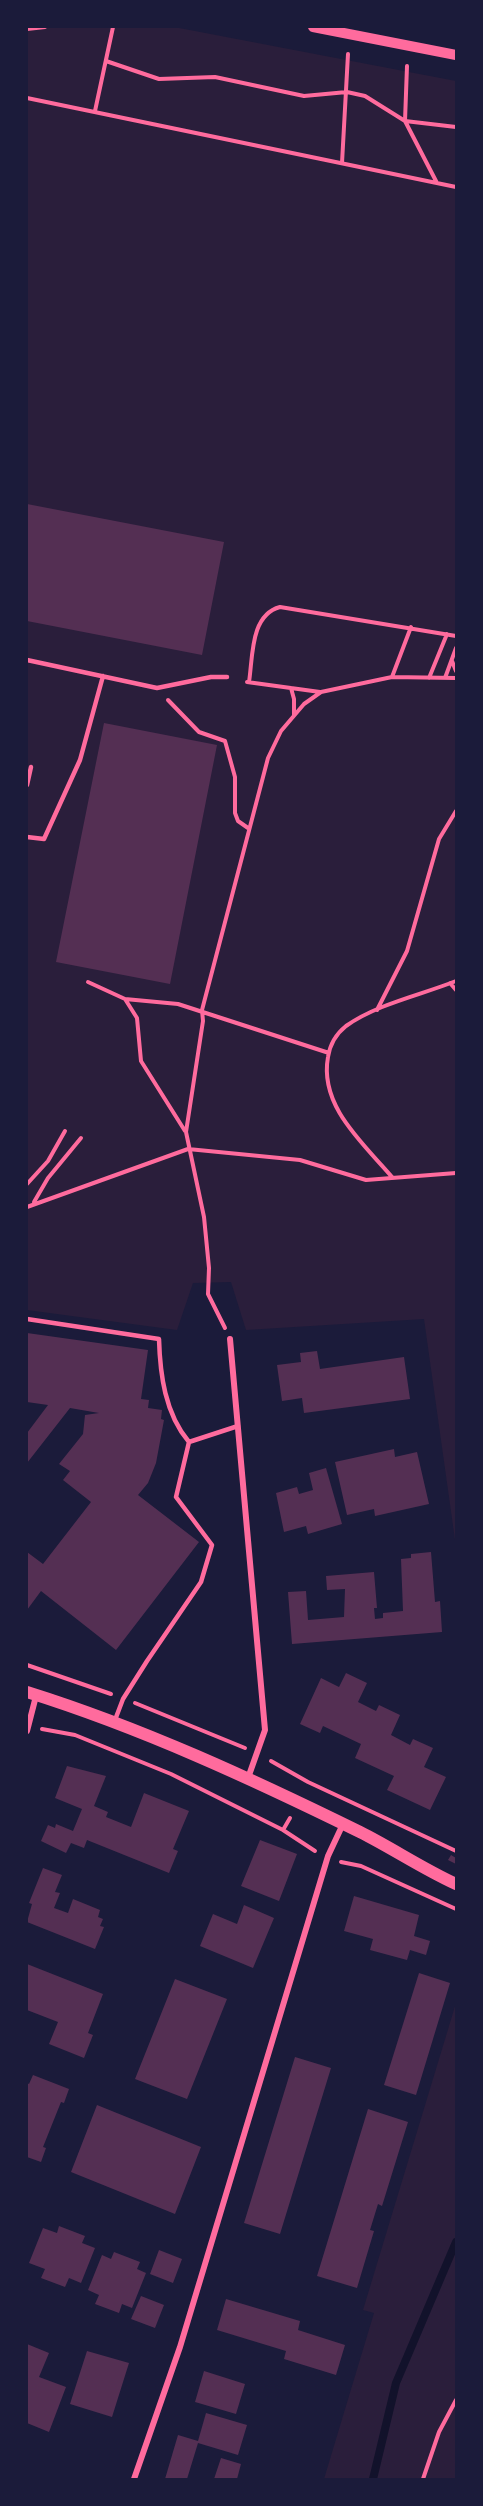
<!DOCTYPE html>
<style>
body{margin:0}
#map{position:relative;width:483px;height:2506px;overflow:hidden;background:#1b1b3a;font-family:"Zilla Slab",serif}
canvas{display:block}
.frame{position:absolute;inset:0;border:28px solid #1b1b3a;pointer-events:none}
</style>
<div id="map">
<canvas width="483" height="2506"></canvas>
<div class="frame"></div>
</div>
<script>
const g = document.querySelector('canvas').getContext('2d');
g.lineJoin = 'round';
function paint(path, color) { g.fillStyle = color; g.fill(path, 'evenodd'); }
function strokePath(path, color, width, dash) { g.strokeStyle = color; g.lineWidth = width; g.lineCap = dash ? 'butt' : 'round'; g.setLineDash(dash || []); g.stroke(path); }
paint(new Path2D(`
 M27 27H174L456 81V1547L424 1319 246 1330 231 1282 193 1283 177 1330 27 1310Z
 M456 2003V2479H324L374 2313 363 2310Z`), '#2a1e3b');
strokePath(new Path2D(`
 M373 2479 396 2383 456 2242`), '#12122b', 8);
paint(new Path2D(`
 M27 504 224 542 202 655 27 621Z
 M104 723 217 745 170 984 56 962Z
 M27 1333 148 1350 141 1399 149 1400 148 1408 162 1410 161 1419 164 1420 156 1463 148 1483 138 1495 199 1542 116 1650 41 1591 27 1610V1552L43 1564 91 1502 63 1480 70 1471 59 1464 83 1434 85 1415 99 1413 70 1408 27 1463V1433L48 1405 27 1402Z
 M317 1351 320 1369 404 1357 410 1399 304 1413 302 1398 282 1401 277 1365 301 1362 300 1353Z
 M394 1449 395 1457 417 1452 429 1504 375 1516 374 1509 347 1515 335 1462Z
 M326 1468 342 1524 308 1534 306 1526 284 1532 276 1493 297 1487 299 1494 313 1490 309 1473Z
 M431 1552 435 1602 440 1601 442 1632 292 1644 288 1592 306 1591 308 1620 344 1617 345 1589 327 1590 326 1576 374 1572 377 1608H374L375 1619 383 1618V1613L403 1611 401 1559 411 1558V1554Z
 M346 1673 367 1683 358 1702 376 1711 379 1705 400 1715 391 1735 410 1745 413 1739 433 1748 424 1767 446 1777 430 1810 387 1790 394 1776 355 1758 361 1744 323 1726 320 1733 300 1724 321 1678 339 1687Z
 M67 1766 106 1776 94 1806 108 1812 106 1817 131 1827 144 1793 189 1811 173 1849 178 1851 169 1873 87 1840 84 1848 71 1843 66 1853 41 1841 48 1825 55 1828 56 1824 73 1831 82 1809 55 1798Z
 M260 1840 297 1854 279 1901 241 1886Z
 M451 1855 456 1858V1864L448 1860Z
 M43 1868 62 1875 55 1892 60 1893 54 1908 68 1913 73 1899 100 1910 98 1917 103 1919 100 1926 104 1927 95 1949 27 1922 32 1904 29 1903Z
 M354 1896 419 1915 414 1936 430 1941 426 1955 410 1950 407 1960 370 1950 373 1939 344 1931Z
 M244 1905 274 1918 253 1968 200 1946 213 1914 237 1924Z
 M27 1964 103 1994 88 2033 93 2035 84 2058 49 2044 58 2022 27 2010Z
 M419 1973 450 1983 416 2095 384 2085Z
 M175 1979 227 1999 187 2099 135 2079Z
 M295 2057 331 2068 280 2234 244 2223Z
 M33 2075 69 2089 64 2103 61 2102 43 2147 46 2148 41 2162 27 2157V2083L29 2084Z
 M97 2105 201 2147 175 2214 71 2172Z
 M368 2109 408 2122 382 2206 378 2204 370 2230 374 2231 357 2288 317 2276Z
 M59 2226 85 2236 82 2243 95 2248 81 2283 69 2278 65 2287 41 2278 45 2269 29 2263 43 2228 57 2233Z
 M159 2250 182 2259 173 2283 150 2274Z
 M114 2252 140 2262 137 2269 146 2273 132 2308 122 2304 119 2313 95 2304 99 2295 88 2290 102 2255 111 2259Z
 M141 2296 164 2305 155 2328 131 2319Z
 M226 2299 300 2321 298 2330 345 2345 336 2375 284 2359 286 2351 217 2330Z
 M27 2344 49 2353 39 2377 66 2387 49 2432 27 2423Z
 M87 2351 129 2363 112 2417 70 2404Z
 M204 2371 245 2384 236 2414 195 2402Z
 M206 2413 247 2425 238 2455 198 2443 187 2479H165L178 2435 198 2441Z
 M221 2458 241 2464 237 2479H214Z`), '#542f53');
strokePath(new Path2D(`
 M27 29 45 27
 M106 61 159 79 215 77 304 96 347 92 365 96 405 121 456 127
 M407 66 405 121 437 183
 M27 98 456 187
 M95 111 113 27
 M342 163 348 54
 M452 661 456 671
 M392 677 411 627
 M429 678 447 634
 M445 678 456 648
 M247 682 320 692
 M249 682C253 657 250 615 280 607L456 636
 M291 688 294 699V715
 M168 700 199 732 225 741 235 777V813L238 821 248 828
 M88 982 125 999 178 1004 329 1053
 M450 983 456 990
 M125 999 137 1018 141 1061 185 1131
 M377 1010 407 951 439 839 456 811
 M392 1177C363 1143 319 1106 328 1057 330 1044 336 1034 346 1026 377 1004 421 995 456 981
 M27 1184 48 1161 65 1131
 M34 1202 48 1178 81 1138
 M27 1207 188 1149 300 1160 366 1180 456 1173
 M225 1328 208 1294 209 1268 204 1217 186 1132 203 1021 202 1010 268 758 281 731 304 704 321 692 392 677 456 678
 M27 1665 111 1694
 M135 1703 245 1748
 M42 1729 75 1735 171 1774 283 1830 315 1851
 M271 1761 308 1782 456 1851
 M283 1830 290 1818
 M341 1862 361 1866 456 1909
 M423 2479 439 2432 456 2400`), '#ff6b9d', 4);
strokePath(new Path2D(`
 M27 660 157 688 211 677H227
 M27 785 31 767
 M27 837 44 839 80 760 103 676
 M27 1319 159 1339C160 1374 165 1414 189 1442L176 1497 212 1545 201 1582 147 1661 123 1699 115 1720
 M189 1442 238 1426`), '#ff6b9d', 4.5);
strokePath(new Path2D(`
 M230 1339 265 1730 248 1778
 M27 1731 36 1696
 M134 2479 180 2347 328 1856 343 1824`), '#ff6b9d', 6);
strokePath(new Path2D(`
 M313 27 456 55`), '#ff6b9d', 10);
strokePath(new Path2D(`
 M27 1692C142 1728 252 1779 360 1832 392 1848 423 1869 456 1884`), '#ff6b9d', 12);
</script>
